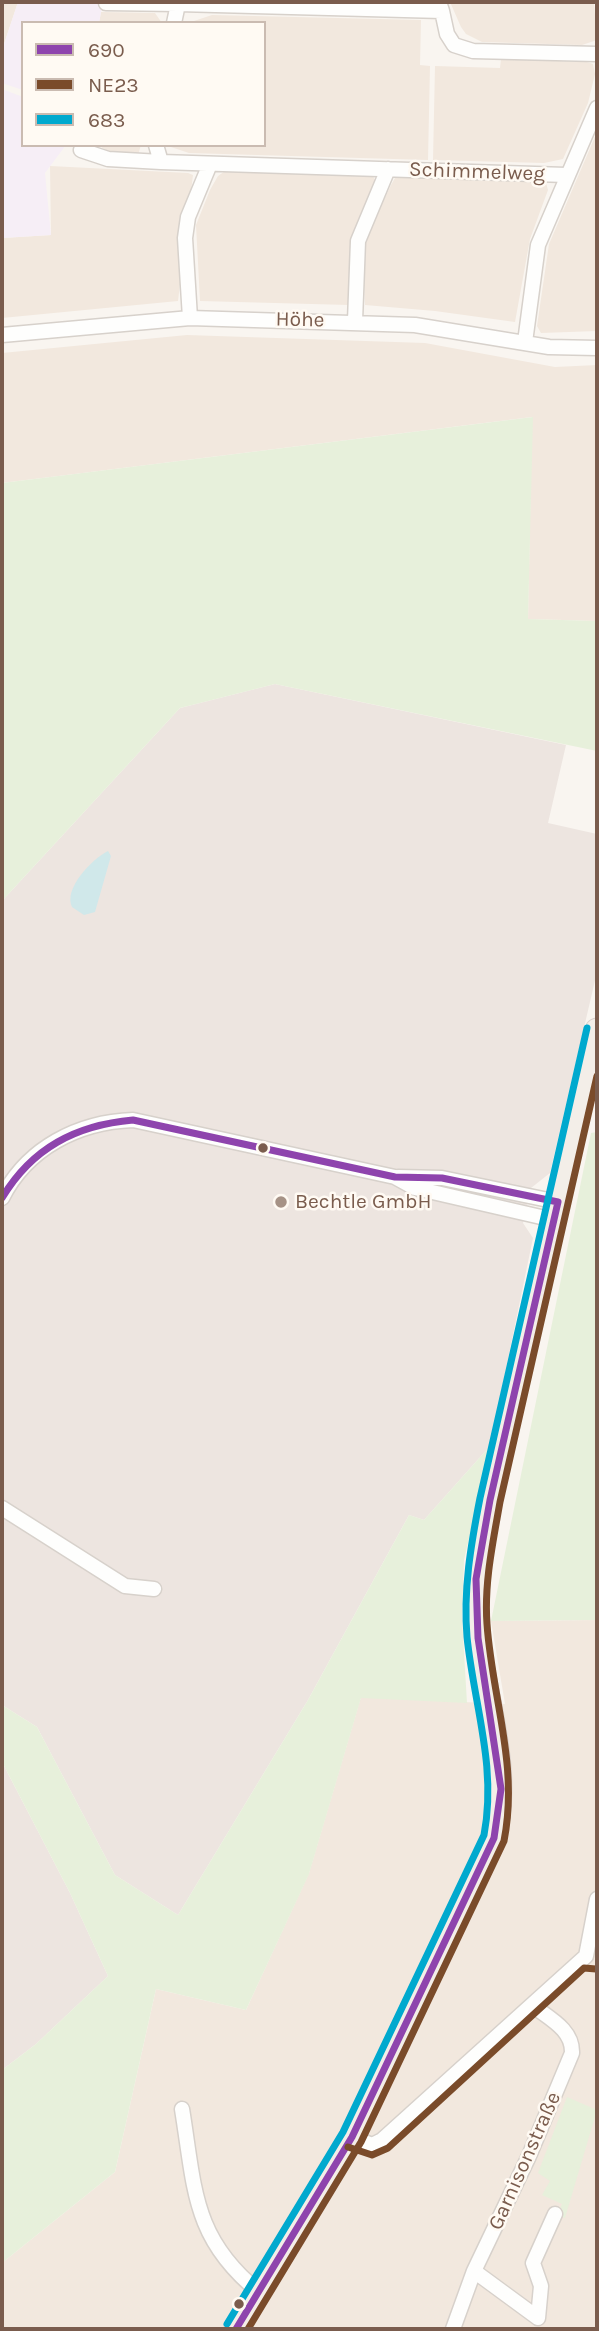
<!DOCTYPE html>
<meta charset="utf-8">
<style>
body{margin:0}
#map{position:relative;width:599px;height:2331px;overflow:hidden;background:#f9f5f0;font-family:Karla,sans-serif}
canvas{display:block}
.frame{position:absolute;inset:0;border:4px solid #7a5c4d;pointer-events:none}
.legend{position:absolute;left:21px;top:21px;width:245px;height:126px;box-sizing:border-box;background:#fffaf3;border:2px solid #cabbb1;margin:0;padding:9px 12px;list-style:none;font-size:21px;color:#7a5c4d}
.legend li{display:flex;align-items:center;gap:14px;height:35px}
.legend b{width:35px;border:2px solid #cabbb1}
</style>
<div id="map">
<canvas width="599" height="2331"></canvas>
<div class="frame"></div>
<ul class="legend">
<li><b style="height:9px;background:#8e44ad"></b>690</li>
<li><b style="height:9px;background:#7a4b2a"></b>NE23</li>
<li><b style="height:9px;background:#00a9ce"></b>683</li>
</ul>
</div>
<script>
const g = document.querySelector('canvas').getContext('2d');
g.lineJoin = 'round';
function paint(path, color) { g.fillStyle = color; g.fill(path, 'evenodd'); }
function strokePath(path, color, width, dash) { g.strokeStyle = color; g.lineWidth = width; g.lineCap = dash ? 'butt' : 'round'; g.setLineDash(dash || []); g.stroke(path); }
function drawText(font, color, halo, rows, align = 'center') {
  g.font = font + ' Karla,sans-serif'; g.lineWidth = 5; g.setLineDash([]); g.textBaseline = 'middle'; g.strokeStyle = halo; g.fillStyle = color; for (const [text, x, y, turn = 0] of rows) {
    g.save(); g.translate(x, y); g.rotate((+turn || 0) * Math.PI / 180); g.textAlign = isNaN(turn) ? turn : align; if (halo) g.strokeText(text, 0, 0); g.fillText(text, 0, 0); g.restore();
  }
}
paint(new Path2D(`
 M2 2H18L2 50Z
 M450 2H594L597 40 582 45 482 42 466 34 461 27Z
 M101 12 155 13 162 23H99Z
 M212 15 421 20 420 65 430 66 428 160 189 153 168 146 264 145V23H188Z
 M501 59 587 62 593 64 595 74 588 103 563 159 544 163 433 160 435 66 500 68Z
 M597 132V331L541 333 537 326 549 244Z
 M98 145H141L138 155H114Z
 M50 166 188 173 193 175 178 301 2 318V238L51 235Z
 M225 171 373 176 376 182 349 305 200 301 196 225 210 190 218 176Z
 M403 175 540 179 546 183 548 190 530 239 515 322 435 311 365 305 363 260 367 235 391 185 395 178Z
 M187 335 425 343 555 367 597 365V621L528 619 532 417 2 483V353Z
 M597 1620V2329H2V2263L115 2172 156 1989 246 2010 309 1873 361 1697 505 1704 491 1621Z`), '#f2e8de');
paint(new Path2D(`
 M275 684 566 745 548 823 597 834V972L550 1173 531 1188 523 1223 533 1238 490 1446 424 1520 409 1515 308 1700 178 1915 115 1875 37 1727 2 1705V901L180 708Z
 M2 1762 70 1893 108 1976 36 2044 2 2070Z`), '#ede5e0');
paint(new Path2D(`
 M18 2H103L99 23H23V90L2 83V50Z
 M2 89 23 97V145H66L45 173 51 235 2 238Z`), '#f6eef6');
paint(new Path2D(`
 M533 417 528 619 597 621V751L275 684 180 708 2 901V483Z
 M597 1132V1620L491 1621 591 1133Z
 M490 1446 464 1560 462 1618 467 1703 361 1698 309 1874 246 2010 156 1989 115 2172 2 2263V2070L36 2044 108 1976 70 1893 2 1762V1705L37 1727 115 1875 178 1915 308 1700 409 1515 424 1520Z
 M567 2097 597 2110 565 2218 557 2215 562 2204 542 2195 550 2181 538 2173Z`), '#e7f0db');
paint(new Path2D(`
 M108 851 111 856 95 912 84 915 72 907C63 889 92 859 108 851Z`), '#d0e8ea');
const street = new Path2D(`
 M106 3 178 4 174 23
 M178 4 442 11 439 2
 M442 11 447 34 454 45 473 51 597 54
 M156 145 161 162
 M81 150 108 159 161 162 566 175
 M190 318 185 238 188 217 210 164
 M355 321 358 241 388 169
 M2 335 190 318 415 325 549 347 597 348
 M525 342 538 245 597 108
 M398 1177 442 1178 558 1202
 M2 1198C27 1148 78 1122 133 1120L395 1177 415 1188 554 1220
 M2 1508 125 1586 154 1589
 M586 1956 597 1899
 M182 2109C195 2188 192 2238 259 2292
 M352 2137 372 2145 382 2140 586 1956
 M474 2271 538 2318
 M538 2318 541 2286 533 2263 555 2214
 M453 2329 474 2271 529 2156 572 2053C573 2029 548 2018 532 2005`);
const primary = new Path2D(`
 M236 2329 352 2137 494 1838C511 1773 487 1705 478 1640 472 1592 481 1547 490 1500L597 1030`);
strokePath(street, '#d7d1cb', 17);
strokePath(primary, '#dad1cc', 25);
strokePath(street, '#fefefd', 14);
strokePath(primary, '#f3eee8', 23);
strokePath(new Path2D(`
 M2 1198C32 1148 76 1125 133 1120L395 1177 442 1178 558 1202 490 1500 476 1579 478 1638 501 1789 494 1838 352 2137 236 2329`), '#8e44ad', 7);
strokePath(new Path2D(`
 M348 2147 372 2155 388 2148 584 1968 596 1969
 M248 2329 361 2142 504 1841C519 1765 492 1698 487 1624 484 1583 493 1542 500 1502L597 1076`), '#7a4b2a', 7);
strokePath(new Path2D(`
 M227 2324 343 2132 484 1835C497 1766 474 1705 467 1637 463 1590 471 1544 480 1498L587 1028`), '#00a9ce', 7);
for (const [x, y, r, color] of [
 [263,1148,6,"#7a5c4d"],
 [281,1202,7,"#a69286"],
 [239,2304,6,"#7a5c4d"]
]) { const dot = new Path2D(); dot.arc(x, y, r, 0, 2 * Math.PI); g.fillStyle = color; g.fill(dot); strokePath(dot, '#fffaf3', 2.5); }
drawText('21px', '#7a5c4d', '#fffaf3', [
 ["Schimmelweg",477,172,2],
 ["Höhe",300,320,1],
 ["Garnisonstraße",525,2161,-66]
]);
drawText('21px', '#7a5c4d', '#fffaf3', [
 ["Bechtle GmbH",295,1202]
], 'left');
</script>
